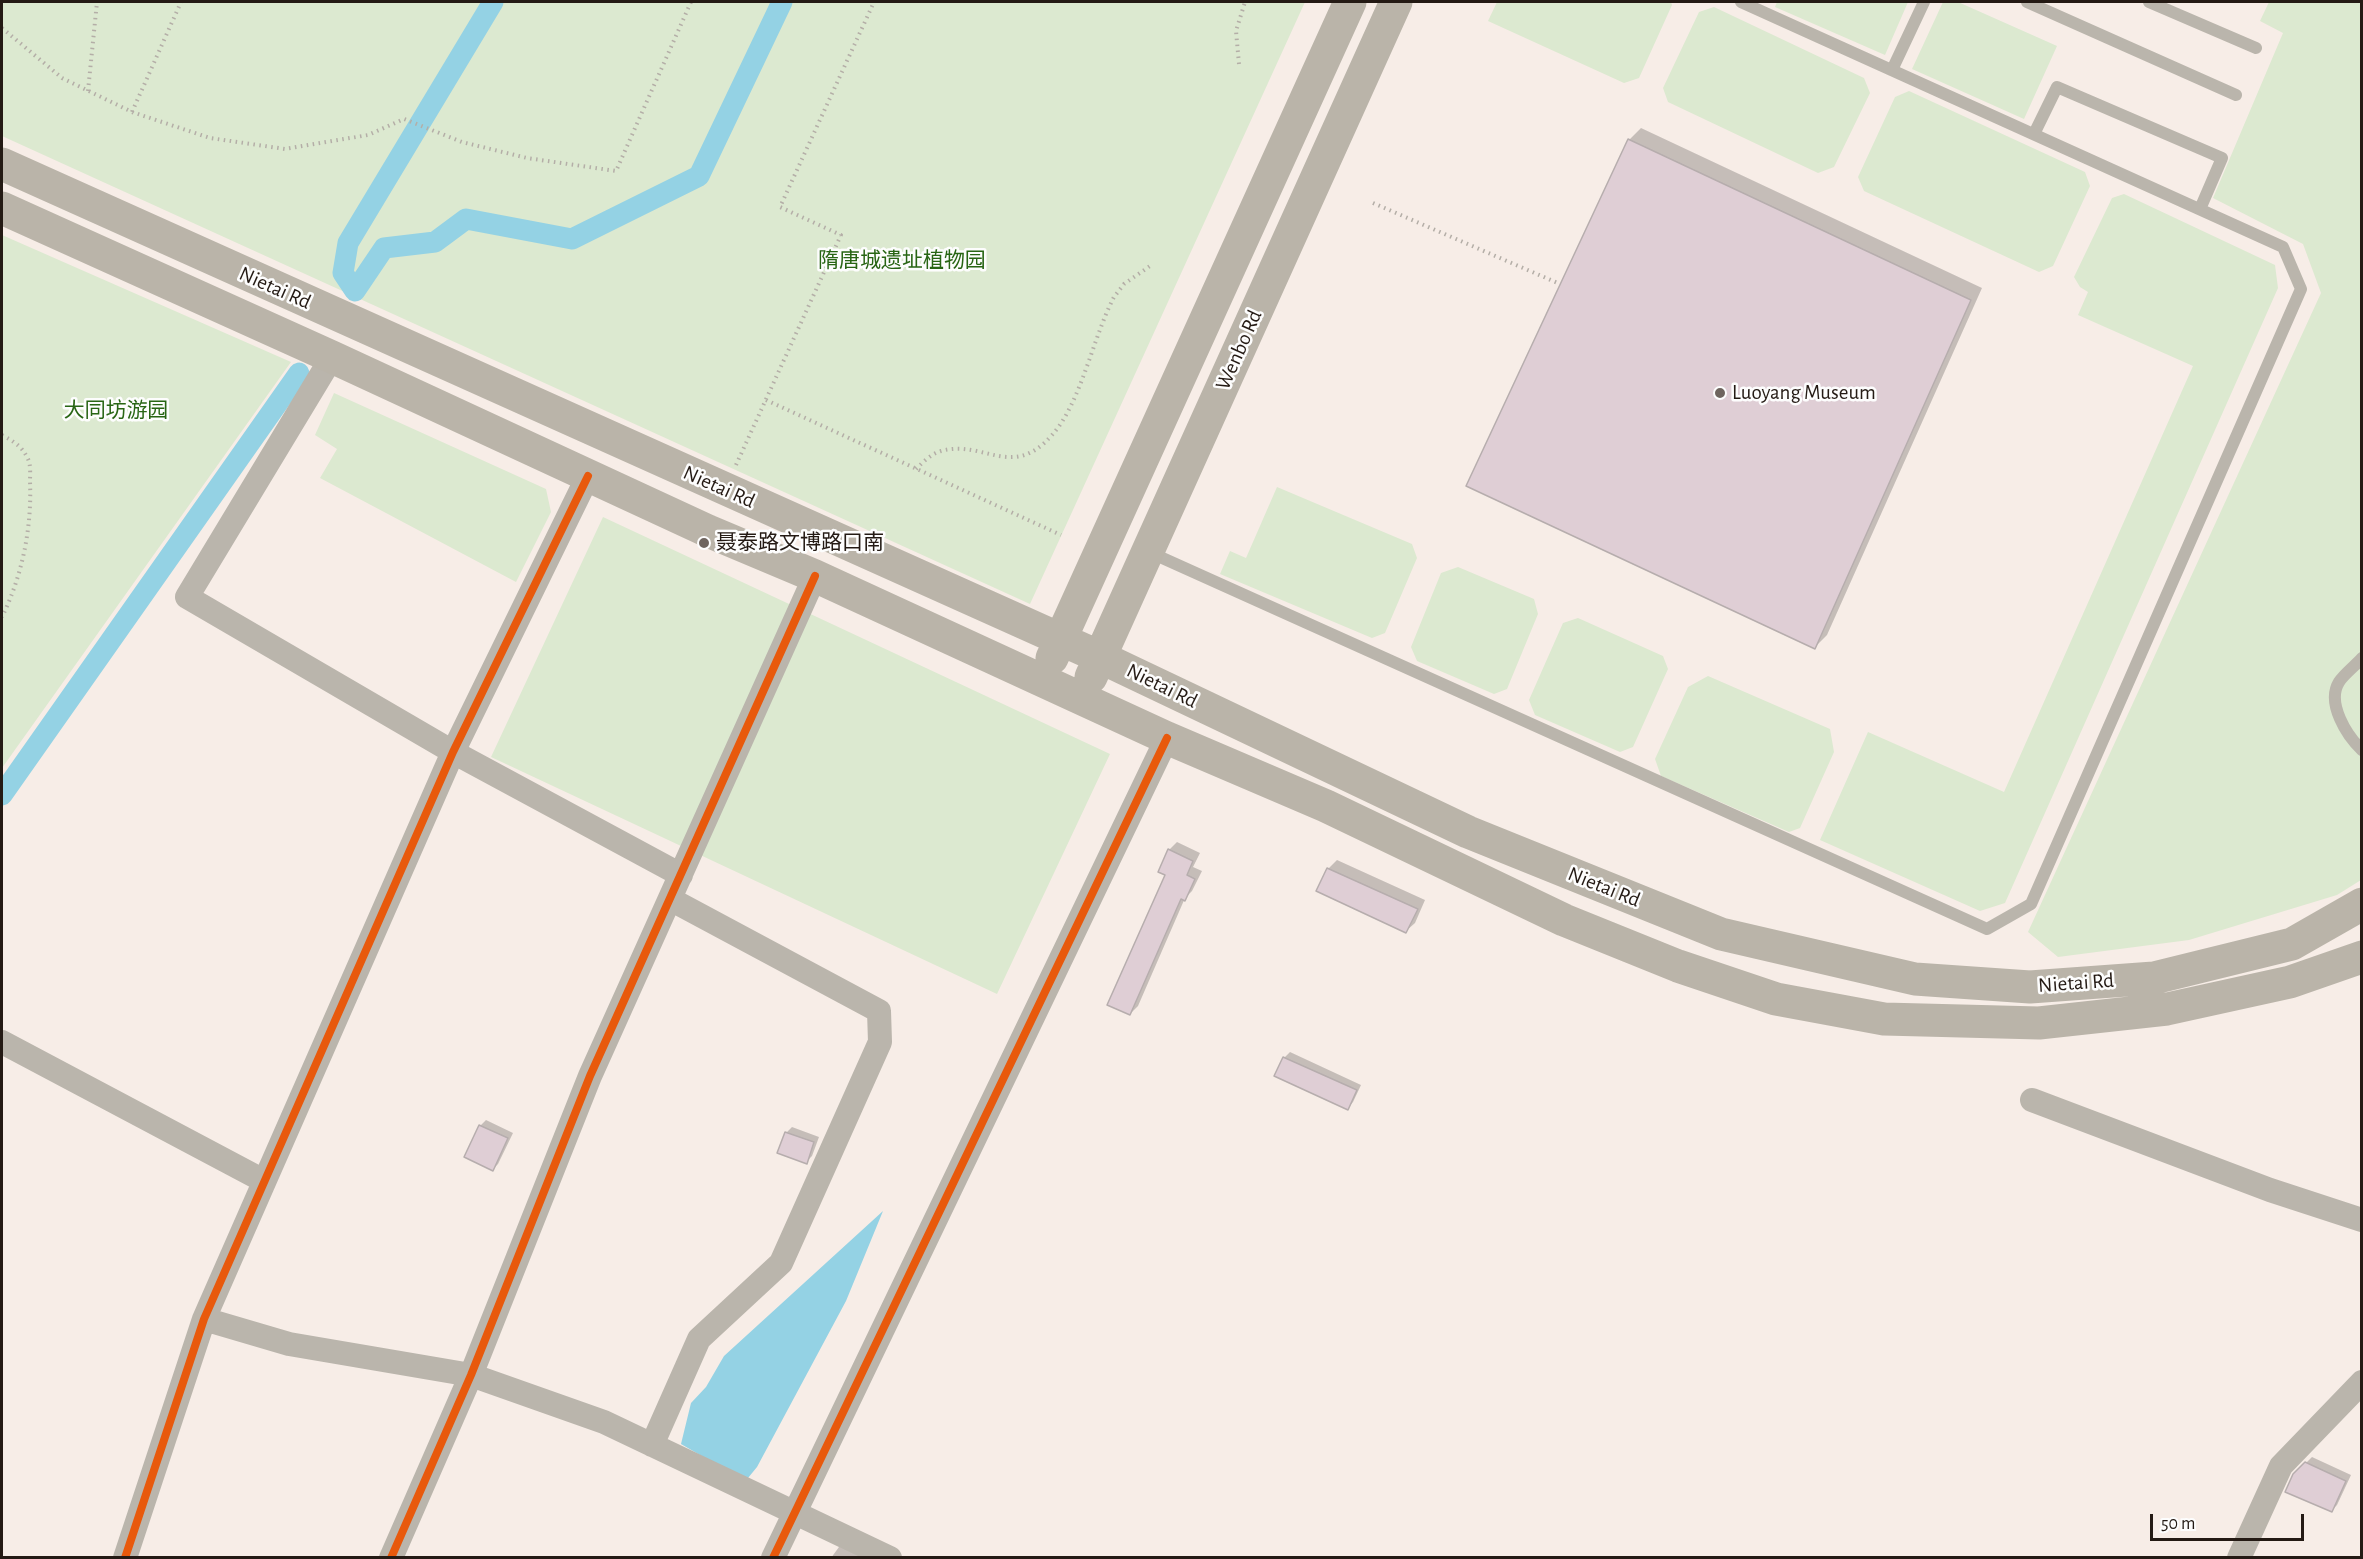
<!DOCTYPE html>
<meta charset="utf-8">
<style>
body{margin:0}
#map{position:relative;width:2363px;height:1559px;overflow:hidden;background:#f7ede7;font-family:"Alegreya Sans",sans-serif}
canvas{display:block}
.frame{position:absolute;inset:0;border:3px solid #241a14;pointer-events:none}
.scale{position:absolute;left:2150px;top:1514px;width:154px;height:27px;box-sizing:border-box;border:3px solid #241a14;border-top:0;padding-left:8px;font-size:18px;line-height:21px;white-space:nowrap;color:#241a14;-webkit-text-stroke:4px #fdfdfd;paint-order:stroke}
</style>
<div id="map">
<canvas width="2363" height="1559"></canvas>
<div class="frame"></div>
<div class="scale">50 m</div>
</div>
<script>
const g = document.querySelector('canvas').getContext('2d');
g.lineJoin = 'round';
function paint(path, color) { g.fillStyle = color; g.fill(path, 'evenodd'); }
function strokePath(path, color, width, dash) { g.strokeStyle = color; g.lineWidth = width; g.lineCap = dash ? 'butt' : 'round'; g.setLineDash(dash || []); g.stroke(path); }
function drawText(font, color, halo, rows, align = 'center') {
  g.font = font + ' "Alegreya Sans","Noto Sans SC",sans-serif'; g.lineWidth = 5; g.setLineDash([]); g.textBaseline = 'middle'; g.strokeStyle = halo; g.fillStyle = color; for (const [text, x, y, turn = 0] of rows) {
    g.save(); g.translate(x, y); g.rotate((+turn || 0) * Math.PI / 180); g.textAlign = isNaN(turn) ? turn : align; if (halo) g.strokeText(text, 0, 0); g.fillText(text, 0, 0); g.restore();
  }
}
paint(new Path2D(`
 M2 2H1305L1030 604 2 136Z
 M1497 2H1671L1672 5 1639 78 1624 83 1488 21Z
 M1777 2H1908L1885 55 1775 7Z
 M1943 2H1958L2057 46 2024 119 1912 69Z
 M2269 2H2361V880L2337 895 2189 940 2058 957 2028 932 2321 293 2303 244 2213 198 2283 33 2260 21Z
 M1714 7 1864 78 1870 93 1834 167 1818 173 1668 102 1663 88 1699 12Z
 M1909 91 2085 172 2090 186 2053 266 2039 272 1864 191 1858 177 1895 97Z
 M2124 194 2275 265 2278 288 2005 903 1980 911 1820 840 1868 732 2004 792 2193 366 2078 315 2088 292 2080 287 2074 277 2112 198Z
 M2 235 291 362 2 768Z
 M334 393 546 489 551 512 516 582 320 478 337 449 315 435Z
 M1277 487 1412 544 1417 558 1385 633 1372 638 1220 574 1230 551 1246 558Z
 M603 517 1110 754 997 994 491 757Z
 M1458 567 1534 599 1538 614 1507 689 1494 694 1417 661 1411 647 1441 573Z
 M1578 618 1663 656 1668 669 1633 747 1620 752 1535 715 1529 700 1563 623Z
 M1708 676 1830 729 1834 752 1800 828 1789 832 1661 776 1655 759 1688 687Z`), '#dce9d0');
paint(new Path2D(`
 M883 1211 846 1301 757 1467 748 1478 736 1476 681 1444 691 1403 706 1387 724 1356Z`), '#94d2e4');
paint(new Path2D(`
 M1641 128 1982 288 1827 635 1815 647 1629 140Z
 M1177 842 1200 853 1193 867 1202 871 1192 891 1185 898 1138 1006 1130 1014 1166 874 1169 850Z
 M1337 860 1425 900 1415 923 1406 931 1318 891 1329 868Z
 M1290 1052 1361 1085 1353 1102 1348 1108 1284 1058Z
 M486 1120 513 1133 498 1164 493 1169 480 1126Z
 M792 1127 819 1137 812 1156 806 1162 786 1133Z
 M2312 1457 2351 1475 2337 1505 2331 1511 2294 1475Z
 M844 1540 882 1558H831Z`), '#0003');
strokePath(new Path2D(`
 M493 2 348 243 343 273 355 291 384 248 435 242 466 219 572 239 699 176 782 2
 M2 795 299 373`), '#94d2e4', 21);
const building = new Path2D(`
 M1628 139 1971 300 1815 649 1466 486Z
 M1168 849 1193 861 1187 875 1195 879 1185 901 1181 899 1130 1015 1107 1005 1165 875 1158 872Z
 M1327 868 1418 909 1406 933 1316 891Z
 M1283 1057 1357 1090 1348 1110 1274 1076Z
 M479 1125 508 1138 493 1171 464 1157Z
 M785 1132 814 1142 807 1164 777 1153Z
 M2305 1462 2346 1481 2332 1512 2285 1492 2293 1474Z`);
paint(building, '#dfced5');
strokePath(building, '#b6adad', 1.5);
strokePath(new Path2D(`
 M2 28 62 78 132 112 210 138 285 149 368 135 404 119 462 142 527 158 616 171 691 2
 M1239 64 1236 31 1245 2
 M88 91 97 2
 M132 112 181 2
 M1373 203 1560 284
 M766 400 1061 535
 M2 435C13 441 22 446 28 459 31 465 30 475 30 482 32 528 22 576 2 617
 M736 465 841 235 780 207 874 2
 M916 469C923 462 931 454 941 451 984 439 1012 481 1052 435 1081 403 1093 337 1114 297L1124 284 1150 266`), '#b4aea7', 4, [1.5, 4.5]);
strokePath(new Path2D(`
 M2027 2 2236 95
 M2149 2 2256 48
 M1892 70 1924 2
 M2034 134 2057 87 2222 158 2200 209
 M1149 552 1987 929 2031 904 2301 289 2283 247 1741 2
 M2362 658C2355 666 2344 674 2339 682 2326 703 2347 736 2362 750`), '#bab5ac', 12);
strokePath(new Path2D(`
 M332 357 187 597 453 752 681 875
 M2 1042 264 1181
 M2032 1100 2270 1190 2362 1220
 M204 1319 289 1344 471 1375 604 1422 890 1558
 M652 1445 699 1339 781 1263 880 1042 879 1011 670 899
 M125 1558 204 1319 453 752 588 476
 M391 1558 471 1375 590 1076 815 576
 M773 1558 1167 738
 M2239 1558 2281 1466 2362 1382`), '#bab5ac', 24);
strokePath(new Path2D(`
 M2 164 1100 657 1468 832 1721 934 1915 979 2030 987 2154 978 2292 944 2362 904
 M2 208 332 357 708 531 815 576 1167 738 1326 806 1564 920 1678 966 1776 999 1884 1019 2039 1023 2167 1009 2290 982 2362 957
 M1052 658 1350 2
 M1091 677 1396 2`), '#bab4a9', 33);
strokePath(new Path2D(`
 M125 1558 204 1319 453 752 588 476
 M391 1558 471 1375 590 1076 815 576
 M773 1558 1167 738`), '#e8590c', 8);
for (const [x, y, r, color] of [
 [1720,393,6,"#6e645e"],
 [704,543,6,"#6e645e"]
]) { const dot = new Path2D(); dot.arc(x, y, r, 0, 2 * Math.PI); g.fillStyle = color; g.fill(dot); strokePath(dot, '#fdfdfd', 2); }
drawText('21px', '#286514', '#fdfdfd', [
 ["隋唐城遗址植物园",902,261],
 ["大同坊游园",116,411]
]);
drawText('21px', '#241a14', '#fdfdfd', [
 ["Nietai Rd",275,288,24],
 ["Wenbo Rd",1239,350,-66],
 ["Nietai Rd",719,487,24],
 ["Nietai Rd",1162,686,26],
 ["Nietai Rd",1604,887,22],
 ["Nietai Rd",2076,983,-4]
]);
drawText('21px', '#241a14', '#fdfdfd', [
 ["Luoyang Museum",1732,393],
 ["聂泰路文博路口南",716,543]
], 'left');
</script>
